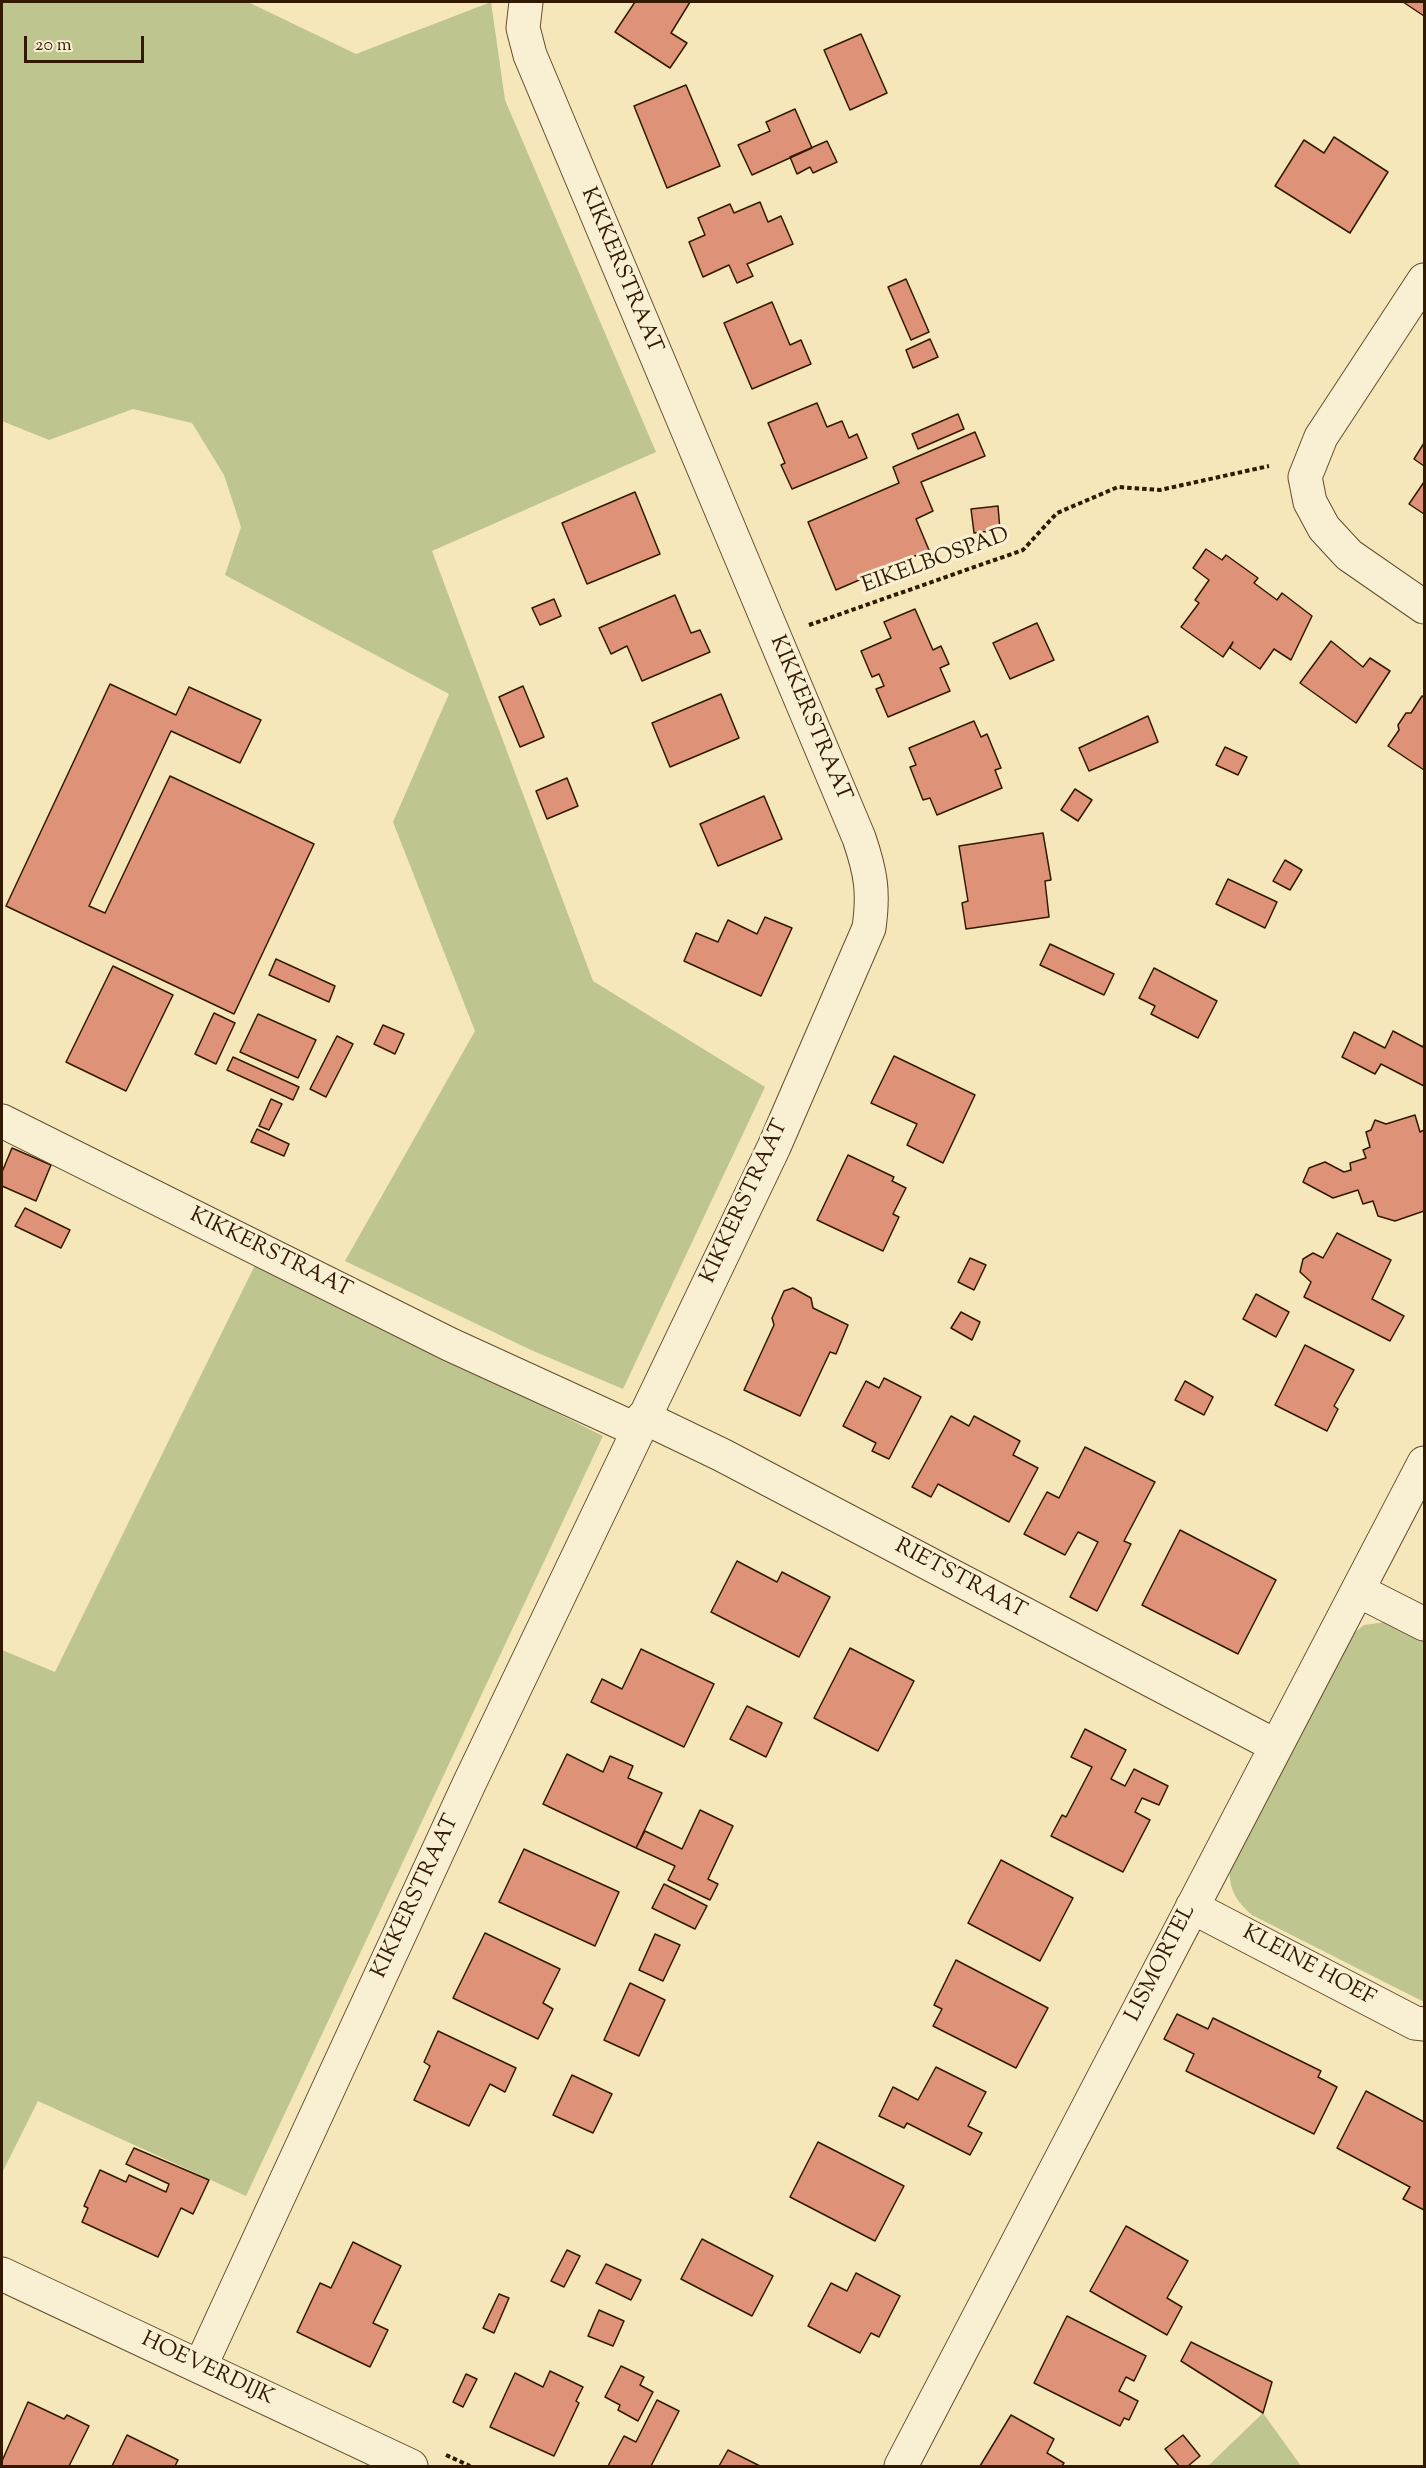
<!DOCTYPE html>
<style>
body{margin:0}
#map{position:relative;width:1426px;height:2468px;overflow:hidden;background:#f6e7ba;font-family:"Sorts Mill Goudy",serif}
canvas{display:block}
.frame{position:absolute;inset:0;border:3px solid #321a00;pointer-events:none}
.scale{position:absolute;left:24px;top:36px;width:120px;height:27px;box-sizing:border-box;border:3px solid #321a00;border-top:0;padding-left:8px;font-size:18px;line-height:21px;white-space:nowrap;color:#321a00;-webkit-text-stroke:4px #f9efd2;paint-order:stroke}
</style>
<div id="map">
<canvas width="1426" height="2468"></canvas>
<div class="frame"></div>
<div class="scale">20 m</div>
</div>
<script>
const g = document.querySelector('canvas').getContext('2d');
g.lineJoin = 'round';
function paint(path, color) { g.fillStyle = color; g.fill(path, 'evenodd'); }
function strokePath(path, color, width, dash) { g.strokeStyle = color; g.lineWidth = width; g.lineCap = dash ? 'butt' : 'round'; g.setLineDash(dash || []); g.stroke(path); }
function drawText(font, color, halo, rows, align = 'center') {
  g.font = font + ' "Sorts Mill Goudy",serif'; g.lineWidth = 6; g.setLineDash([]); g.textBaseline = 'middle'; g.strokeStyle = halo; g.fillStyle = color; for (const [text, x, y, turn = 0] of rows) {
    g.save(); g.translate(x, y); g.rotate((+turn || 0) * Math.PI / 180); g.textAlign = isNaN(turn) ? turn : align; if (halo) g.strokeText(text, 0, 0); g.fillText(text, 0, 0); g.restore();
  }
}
paint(new Path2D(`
 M2 2H248L356 54 491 2 505 100 656 452 432 551 593 981 765 1087 623 1389 531 1350 345 1261 475 1031 393 822 449 694 225 575 241 527 224 475 192 423 133 409 49 440 2 421Z
 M256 1263 603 1436 246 2196 38 2101 2 2173V1650L55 1672Z
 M1385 1622 1424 1638V2002L1252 1915C1236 1901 1228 1888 1230 1867L1348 1638 1364 1625Z
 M1263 2413 1301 2466H1208Z`), '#bec58f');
const building = new Path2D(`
 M635 2H690L671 33 687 43 670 68 615 32Z
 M1403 2H1424V16Z
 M861 34 887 93 850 110 824 50Z
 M686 85 720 166 667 188 634 106Z
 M795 109 812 148 752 175 738 145 770 131 766 122Z
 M1334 137 1388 172 1350 233 1275 186 1304 140 1324 153Z
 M827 141 837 162 813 173 810 167 797 174 790 157Z
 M760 202 768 222 781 216 793 244 747 264 753 276 737 283 729 265 703 277 689 242 705 235 698 218 730 204 734 213Z
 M906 279 929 332 911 340 888 287Z
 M772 302 790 345 801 340 811 364 752 389 724 323Z
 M930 339 938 357 913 368 906 350Z
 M817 403 827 427 842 421 849 438 857 434 867 458 792 489 781 465 785 463 768 423Z
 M958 414 964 429 918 449 912 434Z
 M975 432 985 456 921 482 933 511 916 519 929 550 836 590 808 522 899 483 893 467Z
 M1424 443V466L1414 459Z
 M1424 482V514L1409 504Z
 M635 492 660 554 587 584 562 523Z
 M998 506 1000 530 974 533 971 509Z
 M1206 549 1222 560 1226 555 1258 578 1254 583 1277 600 1282 593 1312 616 1291 660 1274 649 1260 669 1230 648 1233 642 1223 657 1181 627 1199 603 1195 600 1209 580 1193 568Z
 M675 595 691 633 700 630 710 652 642 681 627 646 611 654 599 628Z
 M554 599 561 616 540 625 532 608Z
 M915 609 933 650 941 646 949 664 940 668 950 691 888 717 876 689 884 686 879 674 872 677 861 651 891 638 884 622Z
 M1037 623 1054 660 1010 679 993 643Z
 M1331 641 1363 667 1370 658 1390 671 1356 723 1300 683Z
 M110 684 176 715 189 687 261 720 240 763 171 731 89 906 105 913 170 776 314 844 234 1014 6 906Z
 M523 686 544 737 520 747 499 697Z
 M721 694 739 738 670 767 652 723Z
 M1422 696 1424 697V770L1388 746 1399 730 1398 725 1406 713H1411Z
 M1148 716 1158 742 1089 771 1079 748Z
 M974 721 981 737 987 734 1001 768 995 770 1002 788 937 815 930 798 923 800 910 767 916 765 909 748Z
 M1225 747 1247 757 1238 775 1216 765Z
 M567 778 578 806 547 819 536 791Z
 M1075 789 1092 800 1078 821 1061 810Z
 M764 796 782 839 718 866 700 824Z
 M1043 833 1051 880 1045 881 1049 917 966 929 962 903 968 901 959 846Z
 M1285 860 1302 870 1290 890 1273 881Z
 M1228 879 1277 902 1265 928 1216 904Z
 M765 917 792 928 761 996 684 961 696 933 718 942 728 920 757 934Z
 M1050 944 1114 974 1104 995 1040 965Z
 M276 959 335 986 329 1002 269 975Z
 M113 966 173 995 126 1091 66 1062Z
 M1154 968 1217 1001 1198 1038 1151 1014 1155 1006 1139 998Z
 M214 1013 235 1023 216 1064 195 1054Z
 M258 1014 316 1040 298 1078 240 1052Z
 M383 1025 404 1034 395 1054 374 1044Z
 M1393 1031 1423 1047 1424 1043V1086L1381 1064 1375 1074 1342 1057 1354 1032 1385 1048Z
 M337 1036 353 1044 326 1097 310 1089Z
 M894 1056 975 1095 943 1163 907 1145 917 1124 871 1103Z
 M233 1057 299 1087 293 1100 227 1070Z
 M271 1099 282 1104 269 1130 259 1126Z
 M1415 1115 1420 1132 1424 1130V1211L1395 1221 1378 1216 1373 1201 1363 1204 1358 1190 1333 1198 1303 1182 1309 1168 1325 1162 1344 1172 1351 1170 1350 1163 1366 1158 1363 1150 1370 1147 1366 1132 1371 1130 1375 1120 1386 1124Z
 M257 1129 289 1144 284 1156 251 1142Z
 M12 1148 51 1165 36 1201 2 1186V1172Z
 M848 1155 894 1177 892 1181 906 1188 893 1214 899 1217 883 1251 817 1220Z
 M25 1208 70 1230 61 1248 15 1226Z
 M1337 1233 1391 1260 1372 1299 1404 1316 1390 1341 1304 1297 1311 1282 1300 1272 1303 1259 1313 1253 1323 1258Z
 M970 1258 986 1265 974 1290 958 1282Z
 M793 1288 811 1298 813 1308 848 1325 836 1354 830 1352 800 1416 744 1390 774 1325 772 1318 784 1291Z
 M1256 1294 1289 1312 1276 1337 1243 1319Z
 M961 1312 980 1322 972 1340 951 1328Z
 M1305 1345 1354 1370 1334 1406 1338 1409 1327 1431 1275 1405Z
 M884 1378 921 1397 889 1459 872 1451 876 1443 843 1426 866 1381 879 1388Z
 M1185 1381 1213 1397 1204 1415 1175 1400Z
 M951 1416 969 1426 974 1416 1020 1441 1013 1455 1038 1468 1009 1522 938 1484 931 1497 912 1487Z
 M1085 1447 1155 1482 1124 1541 1131 1544 1097 1611 1070 1597 1098 1542 1078 1532 1065 1555 1024 1534 1047 1492 1059 1498Z
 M1180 1530 1276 1580 1238 1654 1142 1605Z
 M737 1561 777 1582 782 1572 830 1597 799 1657 711 1612Z
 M850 1648 914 1681 878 1751 814 1718Z
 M641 1649 714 1684 684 1747 591 1702 602 1679 622 1689Z
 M747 1706 782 1723 766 1757 730 1739Z
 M1085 1729 1126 1750 1111 1779 1125 1786 1134 1769 1168 1786 1159 1805 1142 1798 1135 1812 1150 1820 1123 1872 1051 1836 1062 1815 1066 1817 1092 1767 1071 1757Z
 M567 1754 603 1772 610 1756 633 1766 628 1778 662 1793 636 1848 543 1804Z
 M700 1810 733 1826 708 1879 718 1884 710 1900 668 1880 675 1866 636 1848 645 1831 682 1849Z
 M524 1849 619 1892 595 1946 499 1902Z
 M1001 1860 1073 1898 1040 1961 968 1923Z
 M664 1884 707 1906 695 1929 652 1908Z
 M485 1933 560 1969 543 2003 553 2009 538 2039 453 1998Z
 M655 1934 680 1945 663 1981 639 1970Z
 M956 1960 1048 2008 1016 2068 933 2026 942 2009 934 2005Z
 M630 1983 665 2000 639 2056 604 2040Z
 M1177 2014 1208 2029 1213 2018 1321 2071 1318 2077 1337 2087 1314 2134 1186 2071 1194 2054 1164 2039Z
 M438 2031 516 2068 505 2092 490 2084 469 2126 414 2100 430 2066 424 2062Z
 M936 2067 986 2092 968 2126 982 2133 970 2155 907 2123 904 2128 879 2116 893 2087 918 2100Z
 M572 2075 612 2094 593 2133 553 2115Z
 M1366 2091 1424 2122V2210L1403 2199 1410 2187 1337 2148Z
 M818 2142 904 2186 875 2241 790 2197Z
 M134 2148 209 2180 193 2214 181 2208 158 2257 82 2222 88 2208 84 2206 100 2170 126 2182 129 2175 166 2192 169 2184 126 2164Z
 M1126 2226 1188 2261 1167 2298 1182 2307 1167 2335 1090 2291Z
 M702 2239 773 2276 752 2316 681 2279Z
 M353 2242 401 2266 373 2323 388 2330 370 2367 297 2332 320 2283 331 2288Z
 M567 2250 580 2256 564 2287 551 2281Z
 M606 2264 641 2280 631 2300 596 2283Z
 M856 2273 900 2296 879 2337 871 2333 860 2353 808 2326 831 2283 847 2291Z
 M499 2294 509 2298 494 2333 483 2328Z
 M599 2310 624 2321 613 2346 588 2336Z
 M1067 2316 1146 2356 1134 2381 1126 2377 1119 2391 1138 2401 1129 2420 1124 2418 1120 2426 1034 2383Z
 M1191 2342 1272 2382 1263 2413 1181 2361Z
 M621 2366 644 2377 640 2385 653 2392 638 2421 618 2410 620 2405 605 2397Z
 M550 2371 583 2387 576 2401 579 2403 554 2456 490 2427 515 2373 543 2387Z
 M466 2374 477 2379 463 2407 453 2402Z
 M657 2400 679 2411 651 2466H608L624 2436 636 2442Z
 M28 2402 64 2419 67 2415 89 2426 69 2466H2V2461Z
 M1011 2415 1054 2439 1047 2453 1064 2463 1062 2466H980Z
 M127 2435 178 2460 175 2466H112Z
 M1183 2435 1200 2456 1188 2466H1179L1165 2449Z
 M728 2450 760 2466H719Z`);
paint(building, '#de9378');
strokePath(building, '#321a00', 1.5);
const street = new Path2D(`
 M1424 280 1321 437 1305 477 1310 502 1324 528 1349 555 1424 607
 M2 1121 449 1344 637 1430
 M643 1417 722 1455 1276 1746
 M1359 1591 1424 1624
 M1192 1907 1415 2023 1424 2024
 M2 2274 411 2466
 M200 2367 469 1784 774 1147 869 928C874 892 871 873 859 838L530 55 523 28 526 2
 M901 2466 1424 1463`);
strokePath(street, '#634d2e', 35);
strokePath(new Path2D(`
 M809 625 1023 550 1057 513 1118 487 1160 490 1269 466
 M446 2455 470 2466`), '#321a00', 4, [4.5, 3]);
strokePath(street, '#f9efd2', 33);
drawText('22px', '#321a00', '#f9efd2', [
 ["KIKKERSTRAAT",620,271,67],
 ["EIKELBOSPAD",936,562,-20],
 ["KIKKERSTRAAT",809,719,67],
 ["KIKKERSTRAAT",746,1202,-65],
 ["KIKKERSTRAAT",270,1254,26],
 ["RIETSTRAAT",960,1580,28],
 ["KIKKERSTRAAT",417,1897,-65],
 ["LISMORTEL",1162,1964,-63],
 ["KLEINE HOEF",1308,1967,28],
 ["HOEVERDIJK",207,2370,25]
]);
</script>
